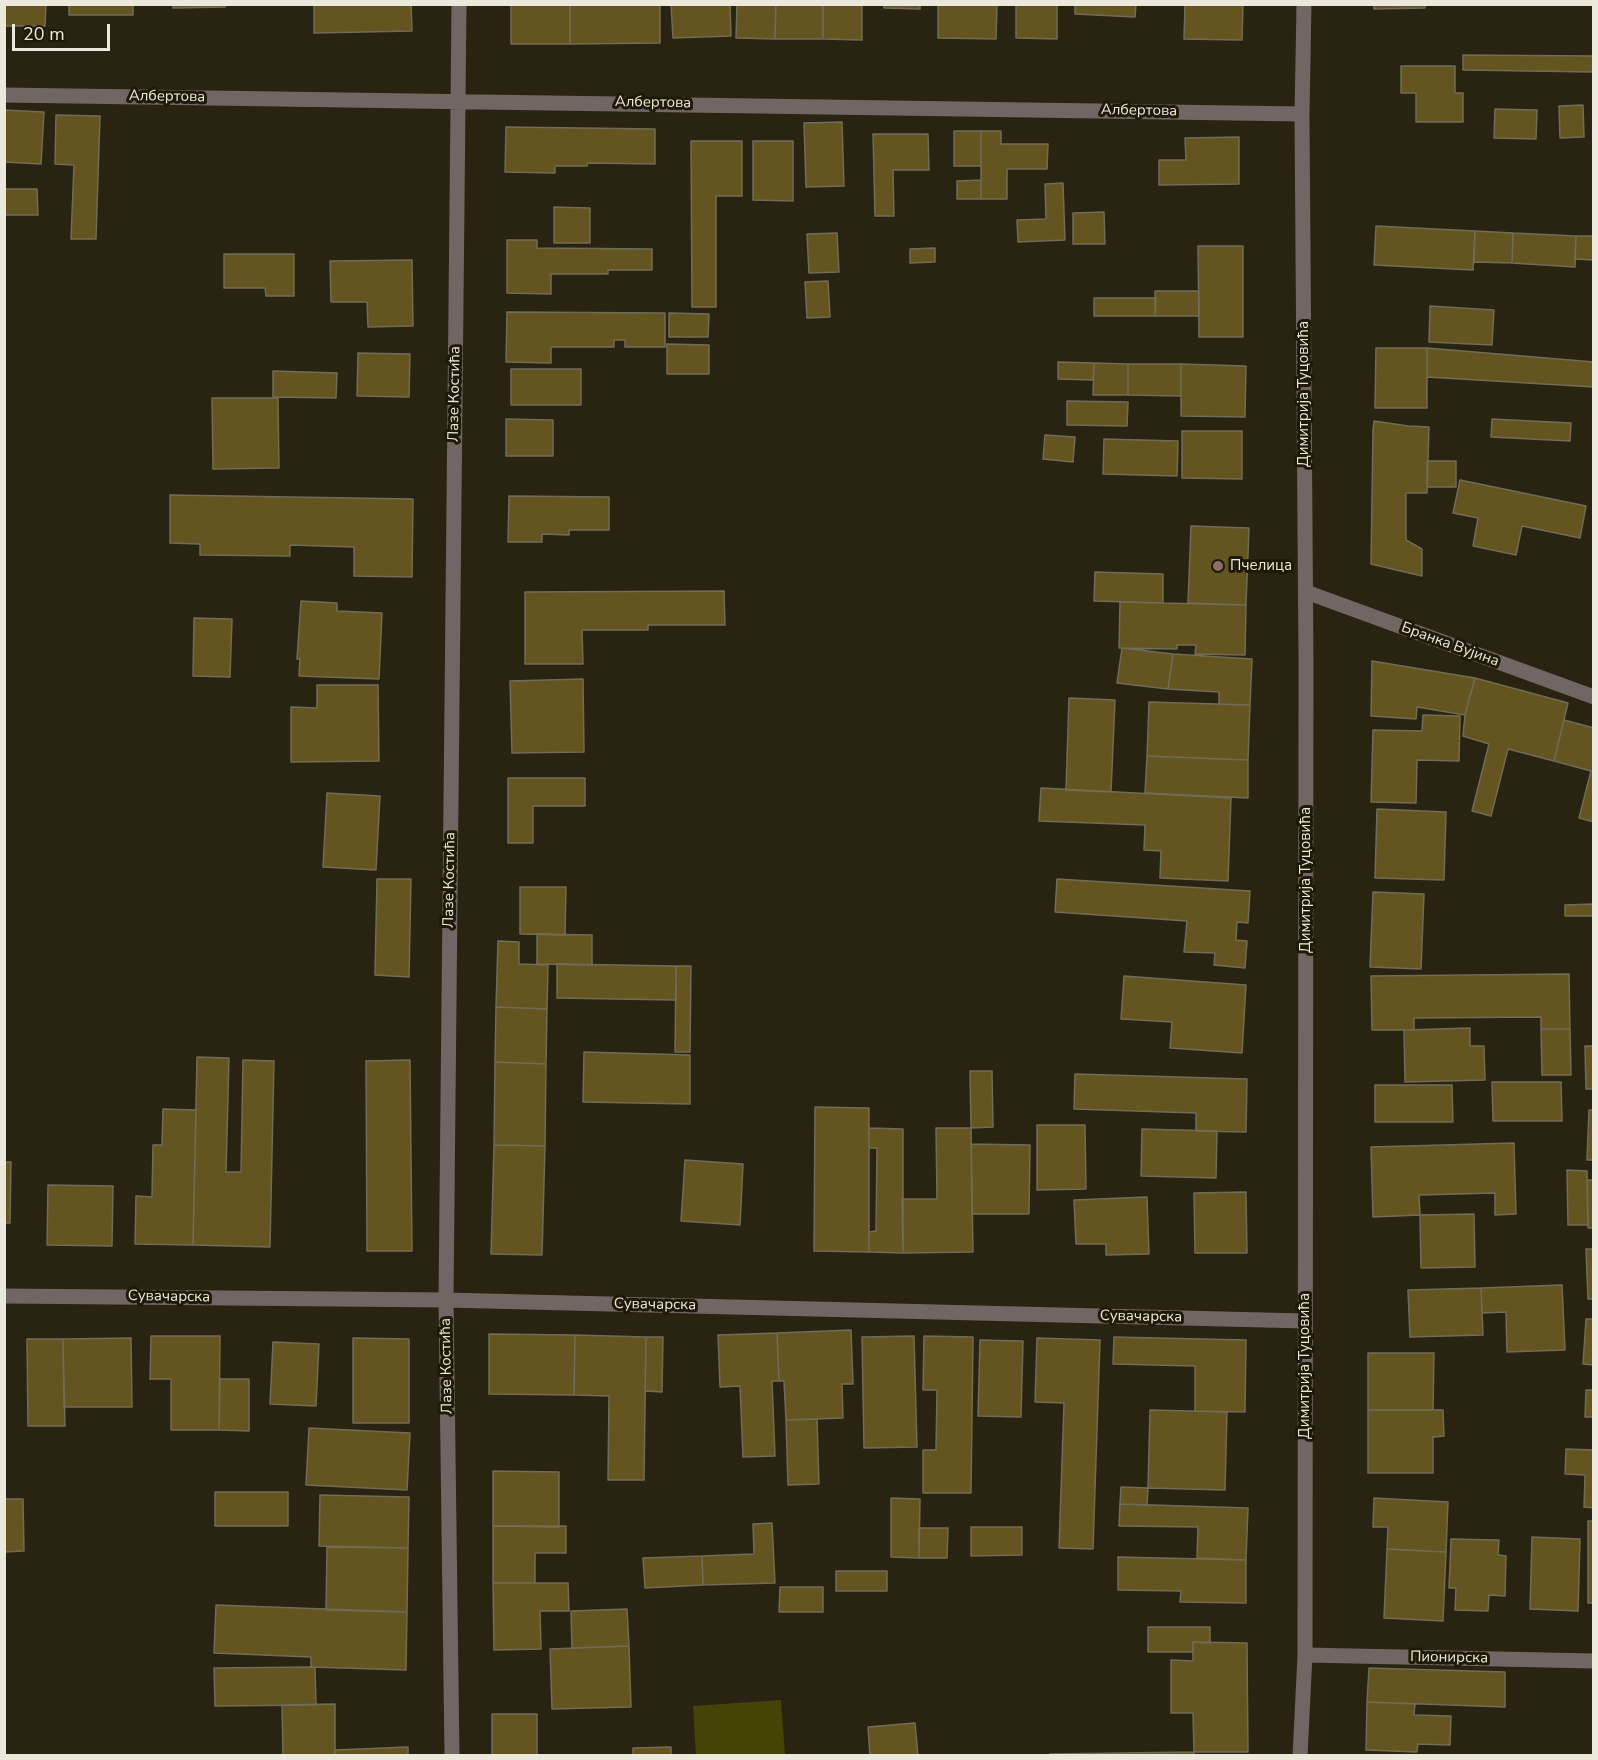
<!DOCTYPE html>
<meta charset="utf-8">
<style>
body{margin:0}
#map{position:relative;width:1598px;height:1760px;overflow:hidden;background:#292311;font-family:"Nunito Sans",sans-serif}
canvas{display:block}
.frame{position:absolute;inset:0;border:6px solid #ebe8dc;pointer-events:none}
.scale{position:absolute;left:12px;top:24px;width:98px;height:27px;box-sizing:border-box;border:3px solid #ebe8dc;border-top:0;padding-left:8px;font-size:18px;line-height:21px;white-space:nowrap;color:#ebe8dc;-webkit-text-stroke:4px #1f1a08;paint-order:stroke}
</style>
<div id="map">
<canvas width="1598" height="1760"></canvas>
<div class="frame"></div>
<div class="scale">20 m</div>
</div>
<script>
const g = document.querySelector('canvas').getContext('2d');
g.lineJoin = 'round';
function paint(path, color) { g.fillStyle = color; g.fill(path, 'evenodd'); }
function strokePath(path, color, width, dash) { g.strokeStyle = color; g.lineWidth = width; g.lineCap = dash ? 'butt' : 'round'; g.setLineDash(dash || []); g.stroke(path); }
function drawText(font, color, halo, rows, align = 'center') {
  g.font = font + ' "Nunito Sans",sans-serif'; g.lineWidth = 6; g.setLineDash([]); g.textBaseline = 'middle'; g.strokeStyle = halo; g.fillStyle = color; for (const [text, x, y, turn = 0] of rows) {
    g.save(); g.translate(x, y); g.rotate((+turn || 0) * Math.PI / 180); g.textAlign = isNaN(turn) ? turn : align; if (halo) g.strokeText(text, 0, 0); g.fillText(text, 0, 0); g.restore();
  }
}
paint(new Path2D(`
 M781 1700 785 1755H696L693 1706Z`), '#434406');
const building = new Path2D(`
 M4 4H46L45 26H4Z
 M69 4H133V15H69Z
 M173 4H224L225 7 173 8Z
 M411 4 412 31 314 33V5Z
 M511 4 570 5V44H511Z
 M671 4H730L731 36 673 38Z
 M737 4H776L775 39 736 38Z
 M776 4H823V39H775Z
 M823 4H862V40L823 39Z
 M884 4H920V9L884 8Z
 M938 4H997L996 39 938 38Z
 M1016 4H1057V39L1016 38Z
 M1075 4H1136L1135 17 1075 14Z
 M1185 4H1243L1242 40 1184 39Z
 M1374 4H1425V8L1374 9Z
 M570 5H660V43L570 44Z
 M1463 55 1594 56V72L1463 70Z
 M1401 66H1455V93H1463V122H1416V93H1401Z
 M1583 105 1584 137 1560 138 1559 106Z
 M1495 109 1537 110 1536 139 1494 138Z
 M4 110 44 112 41 164 4 162Z
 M56 115 100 116 96 239H71L74 165 55 164Z
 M842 122 844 186 806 187 804 123Z
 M506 127 655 129V164L588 163 587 166H555V173L505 172Z
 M954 131H981V166H954Z
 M981 131H1001V144H1048L1047 169H1007V199H981Z
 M873 134H928L929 170H893L894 216H875Z
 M1239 137V184L1159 185V160H1186L1185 138Z
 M691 141H742V196H716V307H692Z
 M753 141H793V201L753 200Z
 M981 180V199H957V181Z
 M1063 183 1065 240 1018 242 1017 220 1046 219 1045 184Z
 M4 189H37L38 215H4Z
 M554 207 590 208V243H554Z
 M1104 212 1105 244H1073V213Z
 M1376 226 1475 231 1473 270 1374 265Z
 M1475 231 1513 233 1512 263 1474 262Z
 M837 233 839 272 809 273 807 234Z
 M1513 233 1576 236 1575 267 1512 263Z
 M1576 236H1594V260L1575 259Z
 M507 240H537V248L652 249V270H608V274H551V294L507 293Z
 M1198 246H1243V337H1199Z
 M935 248V262L910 263V249Z
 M224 254H294V296H266L265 288H224Z
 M412 260 413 326 368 327 367 302H331L330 261Z
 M828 281 830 317 807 318 805 282Z
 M1155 291H1199V316H1155Z
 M1094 298H1156L1155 316H1094Z
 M1430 306 1494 310 1492 345 1429 342Z
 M507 312 665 313V347H625V340H614V347H551V363L506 362Z
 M669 313 709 314 708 337H669Z
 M667 344 709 345V374H667Z
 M1376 348H1427V408H1375Z
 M1427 348 1594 362V387L1427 377Z
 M358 353 410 354 409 397 357 396Z
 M1058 362 1094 363 1093 380 1058 379Z
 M1094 363 1128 364V395H1093Z
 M1128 364H1181V396L1128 395Z
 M1181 364 1246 366 1245 417 1181 416Z
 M511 369H581V405H511Z
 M273 371 337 373 336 398 273 397Z
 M212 398H278L279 468 213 469Z
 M1067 401 1128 402 1127 426 1067 425Z
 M506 419 553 420V456H506Z
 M1492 419 1571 423 1570 441 1491 437Z
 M1374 421 1408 426 1429 427 1427 493H1406V540L1422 549V576L1371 564 1373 429Z
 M1182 431H1242V479L1182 478Z
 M1045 435 1075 437 1073 462 1043 459Z
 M1104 439 1178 441 1177 476 1103 474Z
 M1427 461H1456V487H1427Z
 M1460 480 1586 506 1580 538 1522 526 1516 555 1473 546 1478 518 1453 513Z
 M170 495 413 499 412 577 354 576V547L290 545V556L200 555V544L170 543Z
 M509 496 609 497V530H569V535L542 534V542H508Z
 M1191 526 1249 528 1246 605 1188 603Z
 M1095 572 1163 574V603L1094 601Z
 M724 591 725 625H648V630H582L583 664H525V592Z
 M301 601 337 603V611L382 613 379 679 299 676 300 659H297Z
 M1120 602 1246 605 1245 655 1195 654 1196 645H1177V649L1119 648Z
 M194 618 232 619 230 677 193 676Z
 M1122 648 1173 654 1168 689 1117 683Z
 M1173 654 1252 659 1250 705 1219 704V692L1168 689Z
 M1372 661 1475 678 1465 715 1417 707 1416 719 1371 716Z
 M1475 678 1568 703 1554 761 1508 749 1491 816 1472 811 1489 744 1463 736 1465 715Z
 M583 679 584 752 512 753 510 681Z
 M317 685H378L379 761 291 762V707L317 708Z
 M1069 698 1115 700 1111 792 1066 790Z
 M1149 702 1250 705 1248 760 1147 756Z
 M1423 715 1460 716 1459 761 1417 760 1416 803 1371 802 1373 730 1422 731Z
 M1564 720 1594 728V822L1579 818 1591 771 1554 761Z
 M1147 756 1248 760V798L1145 793Z
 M508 778H585V806H533V843H508Z
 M1041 788 1231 798 1228 881 1160 878 1161 851 1144 850 1145 825 1039 821Z
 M327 793 380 796 376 870 323 867Z
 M1377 809 1446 812 1444 880 1375 878Z
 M377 879H411L409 977 375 975Z
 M1057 879 1250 891 1248 923 1237 922 1236 940 1247 941 1245 968 1214 965 1215 953 1184 952 1187 921 1055 912Z
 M520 887H566L565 935 520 934Z
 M1373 892 1424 894 1421 969 1370 967Z
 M1594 904V916H1565V905Z
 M537 934 592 935V965L537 964Z
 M498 941 519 942V964L548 965 547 1009 496 1007Z
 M557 964 676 966V1000L557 998Z
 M676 966H691L690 1052H675Z
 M1569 974 1570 1029H1541V1017L1414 1018V1030H1372L1371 976Z
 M1124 976 1246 985 1242 1053 1170 1048 1172 1022 1121 1019Z
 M496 1007 547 1009 546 1064 495 1062Z
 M1470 1028V1046H1484L1485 1080 1405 1082 1404 1030Z
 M1541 1029H1570L1571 1075H1542Z
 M1585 1046H1594V1089H1586Z
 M584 1052 690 1055V1104L583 1102Z
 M197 1057 229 1058 226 1172H241L243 1060 274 1061 270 1247 193 1245Z
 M410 1060 412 1251H367L366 1061Z
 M495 1062 546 1064 545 1146 494 1145Z
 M970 1071H992L993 1127 971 1128Z
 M1075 1074 1247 1079 1246 1132 1196 1131V1113L1074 1109Z
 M1492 1082H1561L1562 1121H1493Z
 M1375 1085H1452L1453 1122H1375Z
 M815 1107 869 1108V1252L814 1251Z
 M163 1109 196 1110 193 1245 135 1244 136 1196 152 1197 153 1145H162Z
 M1589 1110H1594V1160H1587Z
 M1037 1125H1085L1086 1189 1037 1190Z
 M869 1128 903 1129V1253L869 1252V1232L876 1231 877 1148H869Z
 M936 1128H971L973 1252 903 1253 902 1199H937Z
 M1142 1129 1217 1131 1216 1178 1141 1176Z
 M1514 1143 1516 1214 1495 1215V1193L1419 1195 1420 1215 1373 1217 1371 1147Z
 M971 1144 1030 1145 1029 1214H972Z
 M494 1145 545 1146 542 1255 491 1254Z
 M685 1160 743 1164 740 1225 681 1221Z
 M4 1162H11L10 1223H4Z
 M1567 1170 1587 1171 1588 1225H1568Z
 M1587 1180H1594V1228H1588Z
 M48 1185 113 1186 112 1246 47 1245Z
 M1246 1192 1247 1253H1195L1194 1193Z
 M1147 1197 1149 1254 1106 1255V1244H1076L1074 1200Z
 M1474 1214 1475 1267 1421 1268 1420 1215Z
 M1586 1249H1594V1299H1588Z
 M1562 1285 1565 1350 1507 1352 1506 1312 1482 1313 1481 1288Z
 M1481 1288 1483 1335 1410 1337 1408 1290Z
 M1586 1319H1594V1365L1583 1364Z
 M851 1330 853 1384H842L843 1418 786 1420 784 1381H779L777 1333Z
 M777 1333 779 1381H772L775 1456 743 1457 740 1386 720 1387 718 1335Z
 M489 1334 575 1335 574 1395 489 1394Z
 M575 1335 646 1337 644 1480H608L609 1396 574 1395Z
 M151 1336H220L219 1430H171V1379H150Z
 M914 1336 917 1447 864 1448 862 1337Z
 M924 1336 973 1337 971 1493H923V1450H936L937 1390H923Z
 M646 1337H663L662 1392 645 1391Z
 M1114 1337 1246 1340 1245 1412 1195 1411V1366L1113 1364Z
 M131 1338 132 1407H64L63 1339Z
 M353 1338 409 1339V1423H353Z
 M1037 1338 1100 1340 1093 1549 1059 1548 1064 1403 1035 1402Z
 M27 1339H63L65 1426H28Z
 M980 1340 1023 1341 1021 1417 978 1416Z
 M273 1342 319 1344 316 1406 270 1404Z
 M1368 1353H1434L1433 1410H1368Z
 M220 1379H249V1431L219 1430Z
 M1586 1390H1594V1438L1593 1417H1585Z
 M1150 1410 1227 1412 1225 1490 1148 1488Z
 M1368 1410H1443L1444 1436 1433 1437V1473H1368Z
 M817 1419 819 1484 788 1485 786 1420Z
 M309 1428 410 1433 407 1490 306 1485Z
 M1566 1449 1594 1450V1508L1584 1507 1585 1475 1565 1474Z
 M493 1471 559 1472V1527L493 1526Z
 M1121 1487 1148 1488 1147 1505 1120 1504Z
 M215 1492H288V1526H215Z
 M320 1495 409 1497 408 1548 319 1546Z
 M891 1498 920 1499 919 1558 891 1557Z
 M1374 1498 1448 1502 1446 1552 1387 1549 1388 1527H1373Z
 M4 1499H23L24 1551 4 1552Z
 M1120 1504 1248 1508 1246 1560 1197 1558 1198 1527 1119 1526Z
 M1588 1521H1594V1603H1588Z
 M772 1523 775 1583 703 1585 702 1556 754 1554 753 1524Z
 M493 1526H566V1553H535V1583H493Z
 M971 1527H1022V1555L971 1556Z
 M919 1528H948L947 1558H919Z
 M1532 1537 1580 1539 1578 1611 1530 1609Z
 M1451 1539 1499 1540 1498 1555 1506 1556 1505 1596 1489 1595 1488 1611 1455 1610 1456 1588H1449Z
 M327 1547 408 1548 407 1612 326 1610Z
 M1387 1549 1446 1552 1443 1621 1384 1618Z
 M702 1556 703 1585 645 1588 643 1558Z
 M1118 1557 1246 1560V1603L1180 1602 1181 1591 1118 1590Z
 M836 1571H887V1591H836Z
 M493 1583H568L569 1611H540L541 1649 494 1650Z
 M780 1587H823V1612H779Z
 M216 1605 407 1612 406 1670 311 1667V1657L214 1653Z
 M627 1609 629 1646 572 1648 571 1611Z
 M1148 1627H1210V1643L1193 1642V1652H1148Z
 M1193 1642 1247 1643 1248 1752H1194L1193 1713H1171V1660L1193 1661Z
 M629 1646 631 1707 552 1709 550 1649Z
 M315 1667 316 1705 215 1706 214 1668Z
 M1369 1668 1505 1672V1707L1367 1702Z
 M1367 1702 1415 1704 1414 1715 1451 1716 1450 1745 1418 1744 1417 1752 1366 1750Z
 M335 1704V1756H283L282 1705Z
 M492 1714H537V1756H492Z
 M915 1723 918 1756H870L868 1727Z
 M408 1747V1756H335V1750Z
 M671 1747V1756H633V1748Z
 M1194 1752V1756H1122V1753Z
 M1122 1753V1756L1050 1754Z`);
paint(building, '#635420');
strokePath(building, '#716c57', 1.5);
strokePath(new Path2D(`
 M4 95 1302 114
 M1306 592 1594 697
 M4 1296 446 1300 1305 1321
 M1305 1655 1594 1661
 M452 1756 446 1300 459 4
 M1300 1756 1305 1655 1306 662 1302 114 1304 4`), '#706663', 15);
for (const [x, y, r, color] of [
 [1218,566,6,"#8d6e63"]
]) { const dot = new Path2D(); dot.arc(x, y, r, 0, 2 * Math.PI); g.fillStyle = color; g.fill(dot); strokePath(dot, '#1f1a08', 2); }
drawText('15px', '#ebe8dc', '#1f1a08', [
 ["Албертова",167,97,1],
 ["Албертова",653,103,1],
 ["Албертова",1139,111,1],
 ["Лазе Костића",455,394,-89],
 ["Димитрија Туцовића",1304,394,-90],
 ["Бранка Вујина",1450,645,20],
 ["Лазе Костића",450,880,-89],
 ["Димитрија Туцовића",1306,880,-90],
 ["Сувачарска",169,1297,1],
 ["Сувачарска",655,1305,1],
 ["Сувачарска",1141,1317,1],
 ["Лазе Костића",447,1366,-91],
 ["Димитрија Туцовића",1305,1366,-90],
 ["Пионирска",1449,1658,1]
]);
drawText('15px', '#ebe8dc', '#1f1a08', [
 ["Пчелица",1230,566]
], 'left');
</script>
